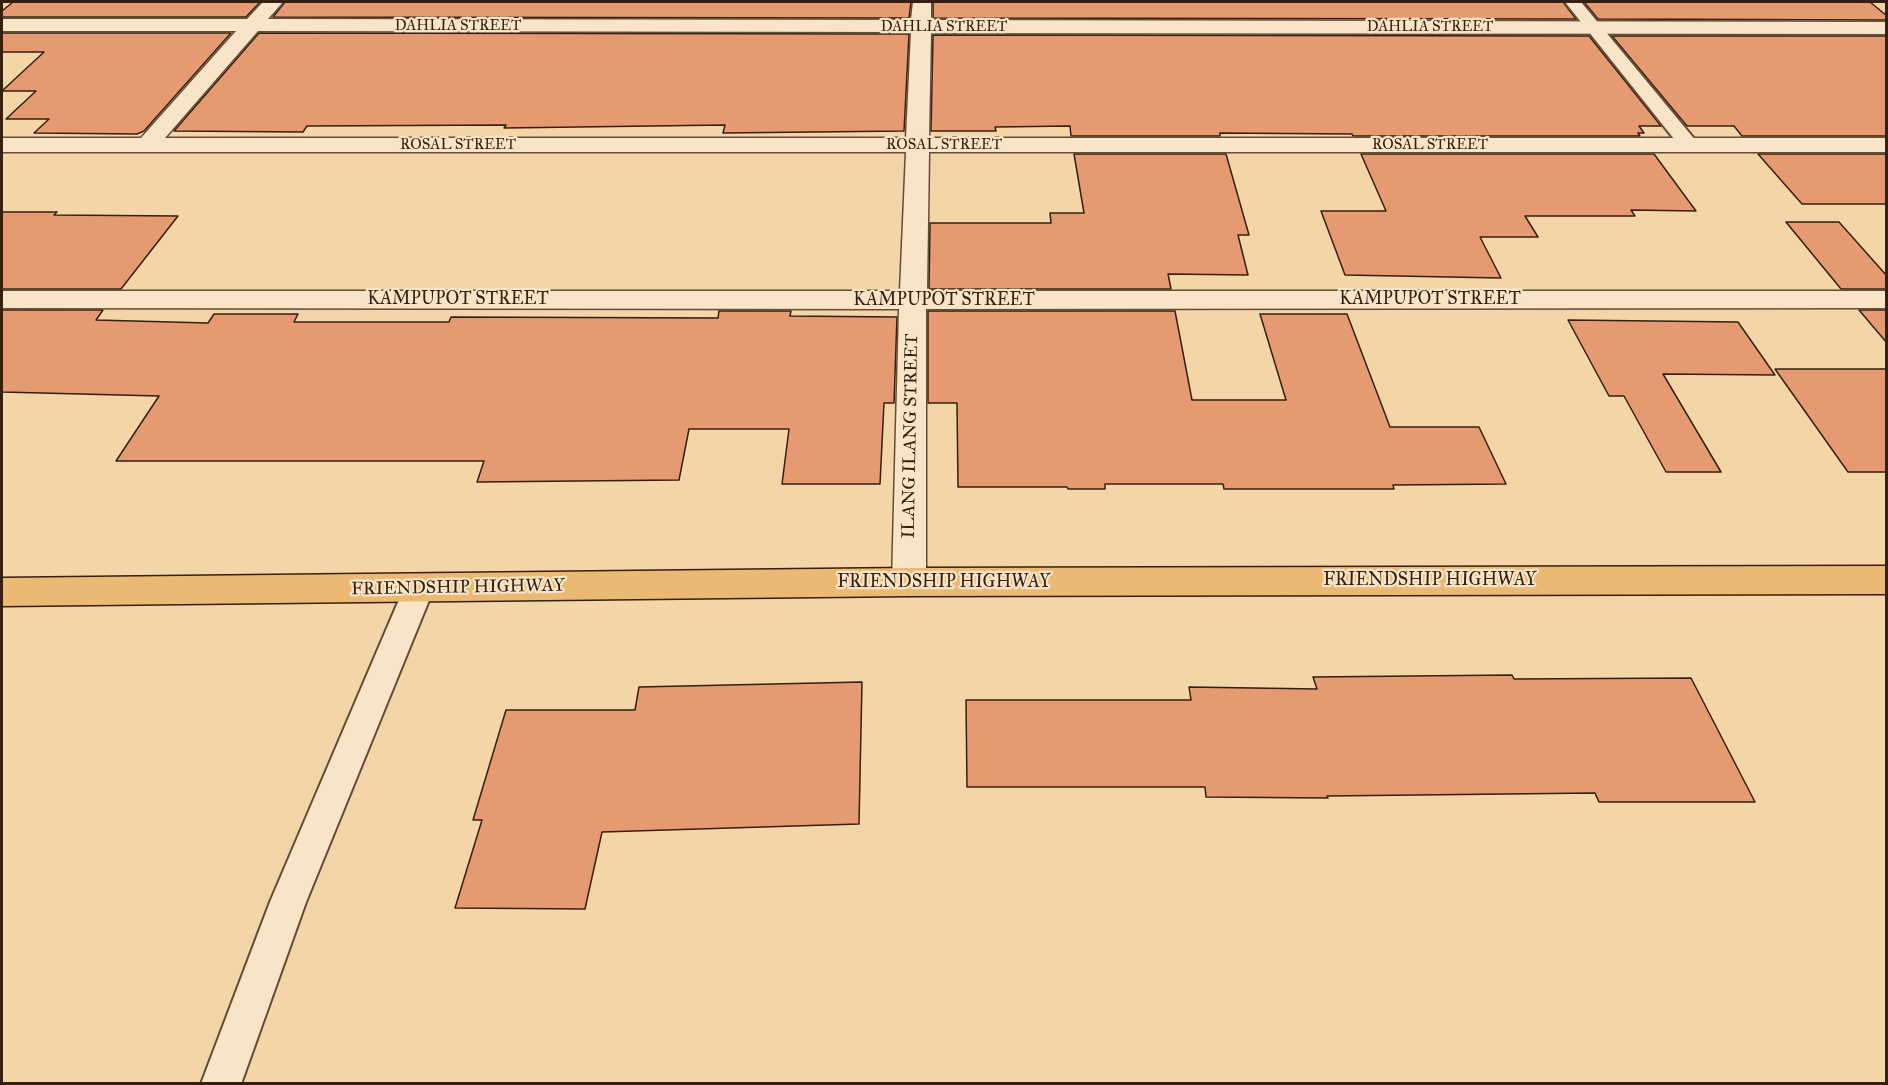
<!DOCTYPE html>
<style>
body{margin:0}
#map{position:relative;width:1888px;height:1085px;overflow:hidden;background:#f4d5a7;font-family:"IM FELL Great Primer",serif}
canvas{display:block}
.frame{position:absolute;inset:0;border:3px solid #341f11;pointer-events:none}
</style>
<div id="map">
<canvas width="1888" height="1085"></canvas>
<div class="frame"></div>
</div>
<script>
const g = document.querySelector('canvas').getContext('2d');
g.lineJoin = 'round';
function paint(path, color) { g.fillStyle = color; g.fill(path, 'evenodd'); }
function strokePath(path, color, width, dash) { g.strokeStyle = color; g.lineWidth = width; g.lineCap = dash ? 'butt' : 'round'; g.setLineDash(dash || []); g.stroke(path); }
function drawText(font, color, halo, rows, align = 'center') {
  g.font = font + ' "IM FELL Great Primer",serif'; g.lineWidth = 4.5; g.setLineDash([]); g.textBaseline = 'middle'; g.strokeStyle = halo; g.fillStyle = color; for (const [text, x, y, turn = 0] of rows) {
    g.save(); g.translate(x, y); g.rotate((+turn || 0) * Math.PI / 180); g.textAlign = isNaN(turn) ? turn : align; if (halo) g.strokeText(text, 0, 0); g.fillText(text, 0, 0); g.restore();
  }
}
const building = new Path2D(`
 M13 2H260L246 17H2V11Z
 M285 2H911L909 18 273 17Z
 M933 2H1563L1576 19 933 18Z
 M1584 2H1870L1887 16V20L1598 19Z
 M2 33H231L144 131 137 134 34 133 49 119H6L36 91H2L44 52H2Z
 M259 33 909 34 904 131 723 133 725 125 504 128 506 125 307 126 303 132 174 131Z
 M933 35 1589 36 1661 126H1639L1644 133H1638L1640 136H1353L1352 134 1220 133V136H1071L1070 126 995 127 996 131H931Z
 M1612 36H1887V136H1742L1734 126H1687Z
 M1074 154H1226L1249 235H1238L1248 275 1168 274 1171 289H929L930 223H1051L1050 213H1084Z
 M1361 154H1654L1696 211 1631 210 1635 216H1525L1538 237H1480L1501 278 1345 275 1321 211H1386Z
 M1758 154H1887V204H1802Z
 M2 212H57L54 215 178 216 121 289H2Z
 M1786 222H1839L1887 276V289H1841Z
 M2 310H103L96 320 208 323 214 314H298L294 322H449L451 317 718 318 719 311H791L790 316 897 317 894 403H884L880 484H782L789 429H689L679 480 477 482 484 461H116L159 396 2 392Z
 M1859 310H1887V343Z
 M928 311H1175L1192 400H1286L1260 314H1347L1390 427H1479L1506 484 1393 485 1394 489H1224L1223 484H1105V489H1068L1067 487H958L957 403H928Z
 M1568 320 1738 322 1775 375 1663 374 1721 472H1666L1624 396H1609Z
 M1775 369H1887V472H1848Z
 M1512 675 1514 679 1691 678 1755 802H1599L1595 793 1327 796 1328 798 1206 797 1205 787H967L966 700H1191L1189 687 1317 689 1313 677Z
 M862 682 859 824 602 832 585 909 455 908 482 820H473L506 710H635L639 687Z`);
paint(building, '#e59a72');
strokePath(building, '#341f11', 1.5);
const lane = new Path2D(`
 M1565 2H1581L1696 141 1699 145 1696 149H1682Z
 M419 576 429 580 434 588 306 902 241 1084H201L270 902 404 588 409 580Z`);
const street = new Path2D(`
 M263 2H283L268 19 911 20 913 2H931V20L1886 22V34L931 33 929 138H1886V152H929L927 291H1886V308L926 309V582L921 592 909 596 897 592 892 582 899 309 2 308V291H900L906 152H2V138H141L236 31H2V19H247ZM258 31 911 32 906 138H165Z`);
const primary = new Path2D(`
 M1886 566V594L909 596 2 606V578L909 568Z`);
strokePath(lane, '#644c36', 4);
strokePath(street, '#644c36', 3);
strokePath(primary, '#341f11', 3);
paint(lane, '#f8e4c6');
paint(street, '#f8e4c6');
paint(primary, '#eaba74');
drawText('15px', '#341f11', '#f8e4c6', [
 ["DAHLIA STREET",458,26],
 ["DAHLIA STREET",944,27],
 ["DAHLIA STREET",1430,27],
 ["ROSAL STREET",458,145],
 ["ROSAL STREET",944,145],
 ["ROSAL STREET",1430,145]
]);
drawText('18px', '#341f11', '#f8e4c6', [
 ["KAMPUPOT STREET",458,300],
 ["KAMPUPOT STREET",1430,300],
 ["KAMPUPOT STREET",944,301],
 ["ILANG ILANG STREET",911,436,-89],
 ["FRIENDSHIP HIGHWAY",1430,581],
 ["FRIENDSHIP HIGHWAY",944,583],
 ["FRIENDSHIP HIGHWAY",458,588,-1]
]);
</script>
